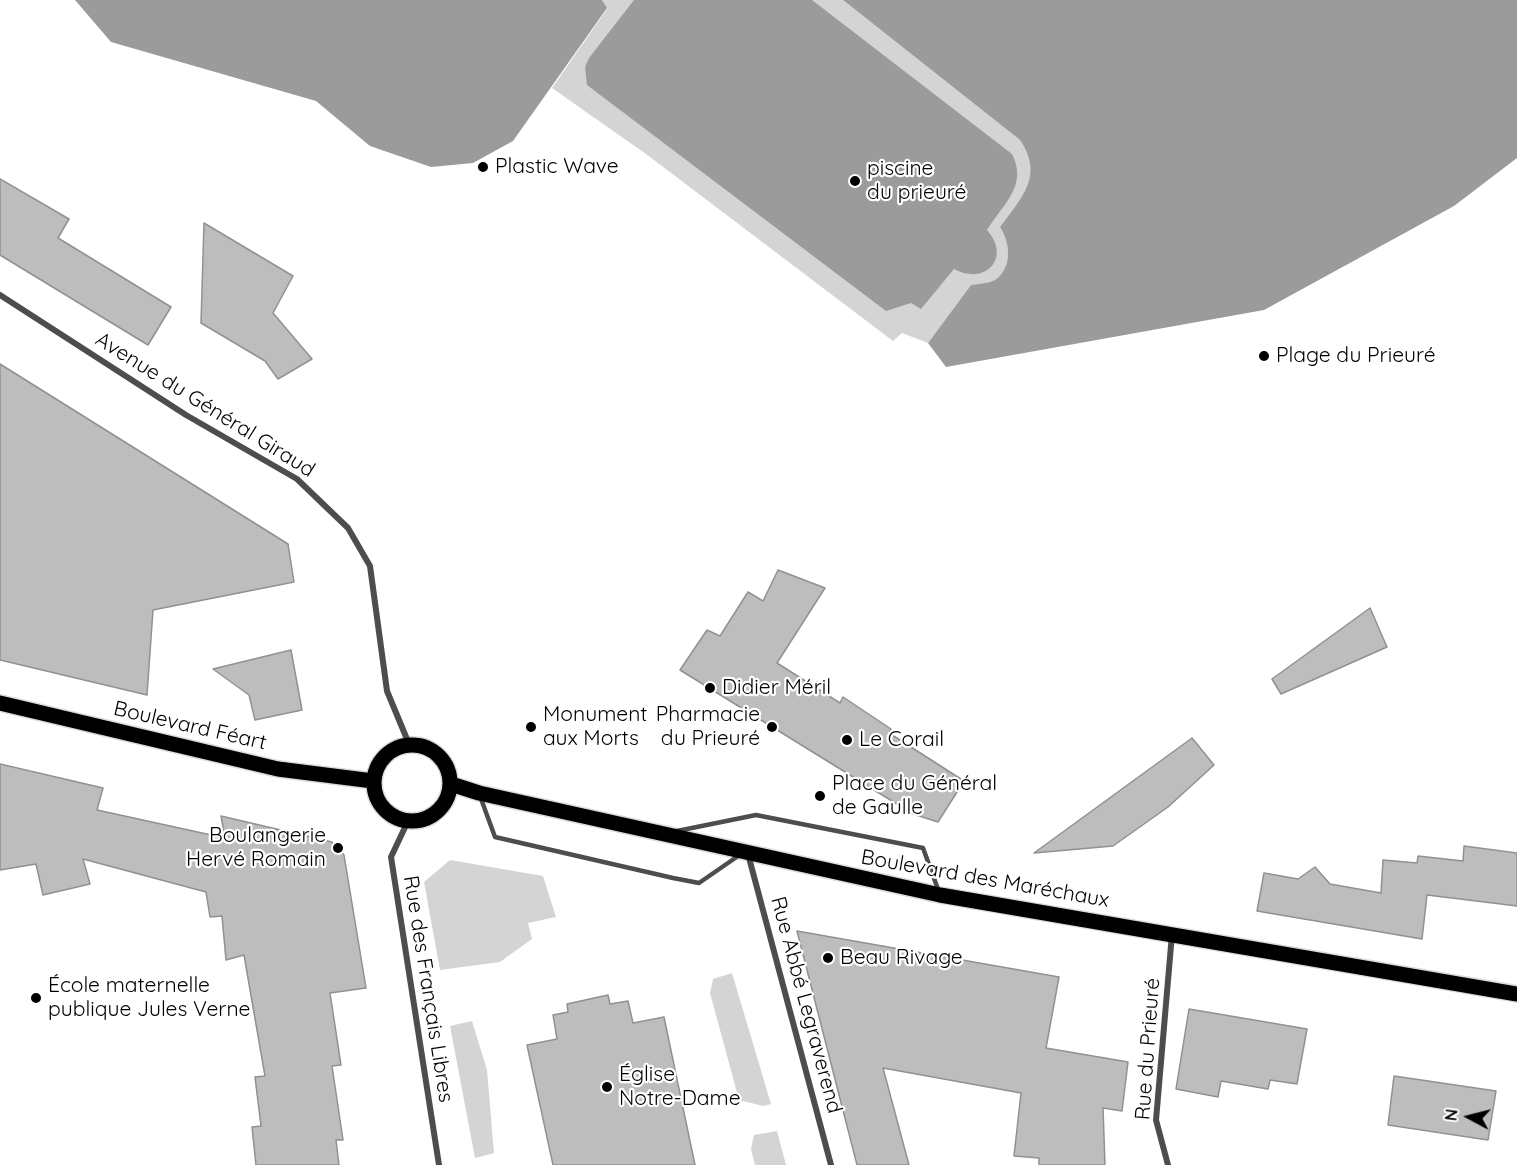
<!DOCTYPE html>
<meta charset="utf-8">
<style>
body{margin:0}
#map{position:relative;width:1517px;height:1165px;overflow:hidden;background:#fff;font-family:Quicksand,sans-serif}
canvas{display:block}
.north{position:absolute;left:1439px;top:1087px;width:60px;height:60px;-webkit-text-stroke:4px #fff;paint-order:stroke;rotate:277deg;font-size:16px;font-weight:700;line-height:24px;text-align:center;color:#000}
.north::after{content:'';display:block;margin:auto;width:21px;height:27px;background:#000;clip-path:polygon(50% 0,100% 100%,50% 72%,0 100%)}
</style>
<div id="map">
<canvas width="1517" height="1165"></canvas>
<div class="north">N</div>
</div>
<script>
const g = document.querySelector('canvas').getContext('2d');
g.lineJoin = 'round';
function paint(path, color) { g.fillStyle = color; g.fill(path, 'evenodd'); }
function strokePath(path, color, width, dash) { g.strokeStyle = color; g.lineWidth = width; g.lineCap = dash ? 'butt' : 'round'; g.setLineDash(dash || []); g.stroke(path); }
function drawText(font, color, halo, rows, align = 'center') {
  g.font = font + ' Quicksand,sans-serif'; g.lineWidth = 4.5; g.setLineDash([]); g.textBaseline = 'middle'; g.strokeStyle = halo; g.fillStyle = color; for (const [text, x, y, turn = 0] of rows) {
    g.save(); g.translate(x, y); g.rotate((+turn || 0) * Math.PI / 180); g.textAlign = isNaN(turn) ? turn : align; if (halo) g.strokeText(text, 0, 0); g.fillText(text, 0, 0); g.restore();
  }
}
paint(new Path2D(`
 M602 0H843L1020 140C1044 176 1022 197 1000 227 1010 243 1013 267 995 280 989 283 978 284 971 285L928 343 902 333 893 341 646 154 552 88 607 9Z
 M450 860 543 876 556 917 528 923 532 939 500 962 440 970 424 882Z
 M732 973 771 1104 763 1106 739 1100 710 993 713 979Z
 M472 1021 487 1070 494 1153 475 1158 450 1026Z
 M777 1131 786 1165H755L751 1149 754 1135Z`), '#d4d4d4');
paint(new Path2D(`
 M75 0H602L607 8 513 141 473 163 431 167 370 146 316 101 111 42Z
 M634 0H812L1012 154C1028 185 1004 203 987 230 1012 258 985 286 954 269L921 309 911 303 886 311 587 85 585 67 589 58Z
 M843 0H1517V158L1454 206 1264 310 946 367 928 343 971 285C978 284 989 283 995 280 1013 267 1010 243 1000 227 1022 197 1044 176 1020 140Z`), '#9b9b9b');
const building = new Path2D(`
 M0 179 69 219 58 238 171 307 148 345 0 255Z
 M204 223 293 276 273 313 312 359 278 379 265 361 201 323Z
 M0 364 288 544 294 582 153 610 147 695 0 660Z
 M778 570 825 588 777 663 840 703 843 697 891 729 889 733 964 781 938 822 913 814 680 670 707 630 720 636 748 592 763 601Z
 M1370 608 1387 647 1281 694 1272 679Z
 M291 650 302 710 255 720 249 695 213 669Z
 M1192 738 1214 765 1168 807 1113 846 1034 853Z
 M0 764 103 788 97 810 225 838 221 816 332 842 344 855 366 988 330 993 341 1065 332 1066 343 1140H336L339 1165H256L252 1127 261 1126 255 1077 265 1076 253 1007 244 955 226 960 222 916 210 917 206 892 83 859 90 884 43 895 36 864 0 870Z
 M1464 846 1517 853V906L1427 895 1422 939 1257 911 1264 873 1298 879 1315 867 1330 884 1381 893 1383 860 1417 863 1418 856 1463 861Z
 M797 931 1059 977 1046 1048 1128 1062 1122 1111 1103 1108 1105 1165H1039V1158L1014 1156 1021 1093 883 1068 909 1165H857Z
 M608 995 610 1004 628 1001 633 1023 664 1017 695 1165H553L527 1045 557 1039 553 1015 568 1012 567 1004Z
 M1189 1009 1307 1029 1297 1084 1270 1080 1268 1089 1221 1081 1218 1097 1176 1089Z
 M1394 1076 1496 1091 1488 1140 1388 1125Z`);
paint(building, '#bdbdbd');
strokePath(building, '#919191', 1.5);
const primary = new Path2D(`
 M0 703 278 769 373 781
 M374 783a38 38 0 1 1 76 0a38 38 0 1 1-76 0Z
 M451 784 479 793 940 895 1517 994`);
strokePath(primary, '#dbdbdb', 18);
strokePath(new Path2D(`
 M480 796 495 837 673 878 699 883 741 854
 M677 831 756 815 923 848 939 892`), '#4d4d4d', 4.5);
strokePath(new Path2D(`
 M0 295 186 415 297 479 348 528 370 566 387 691 409 744
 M408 821 391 857 439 1165
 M748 854 831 1165
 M1168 1165 1156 1120 1172 934`), '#4d4d4d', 6);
strokePath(primary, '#000', 15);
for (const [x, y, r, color] of [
 [483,167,6,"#000"],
 [855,181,6,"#000"],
 [1264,356,6,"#000"],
 [710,688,6,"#000"],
 [531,727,6,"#000"],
 [772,727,6,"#000"],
 [847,740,6,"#000"],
 [820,796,6,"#000"],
 [338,848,6,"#000"],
 [828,958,6,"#000"],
 [36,998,6,"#000"],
 [607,1087,6,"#000"]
]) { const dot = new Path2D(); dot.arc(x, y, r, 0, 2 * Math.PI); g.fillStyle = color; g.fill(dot); strokePath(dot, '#fff', 2); }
drawText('21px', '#000', '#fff', [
 ["Plastic Wave",495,167],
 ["piscine",867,169],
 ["du prieuré",867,193],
 ["Plage du Prieuré",1276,356],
 ["Didier Méril",722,688],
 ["Monument",543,715],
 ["aux Morts",543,739],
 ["Pharmacie",760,715,"right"],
 ["du Prieuré",760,739,"right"],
 ["Le Corail",859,740],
 ["Place du Général",832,784],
 ["de Gaulle",832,808],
 ["Boulangerie",326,836,"right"],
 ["Hervé Romain",326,860,"right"],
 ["Beau Rivage",840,958],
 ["École maternelle",48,986],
 ["publique Jules Verne",48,1010],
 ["Église",619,1075],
 ["Notre-Dame",619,1099]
], 'left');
drawText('21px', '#000', '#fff', [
 ["Avenue du Général Giraud",205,405,32],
 ["Boulevard Féart",190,726,13],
 ["Boulevard des Maréchaux",985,879,10],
 ["Rue des Français Libres",428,989,81],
 ["Rue Abbé Legraverend",806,1005,75],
 ["Rue du Prieuré",1148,1049,-86]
]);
</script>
